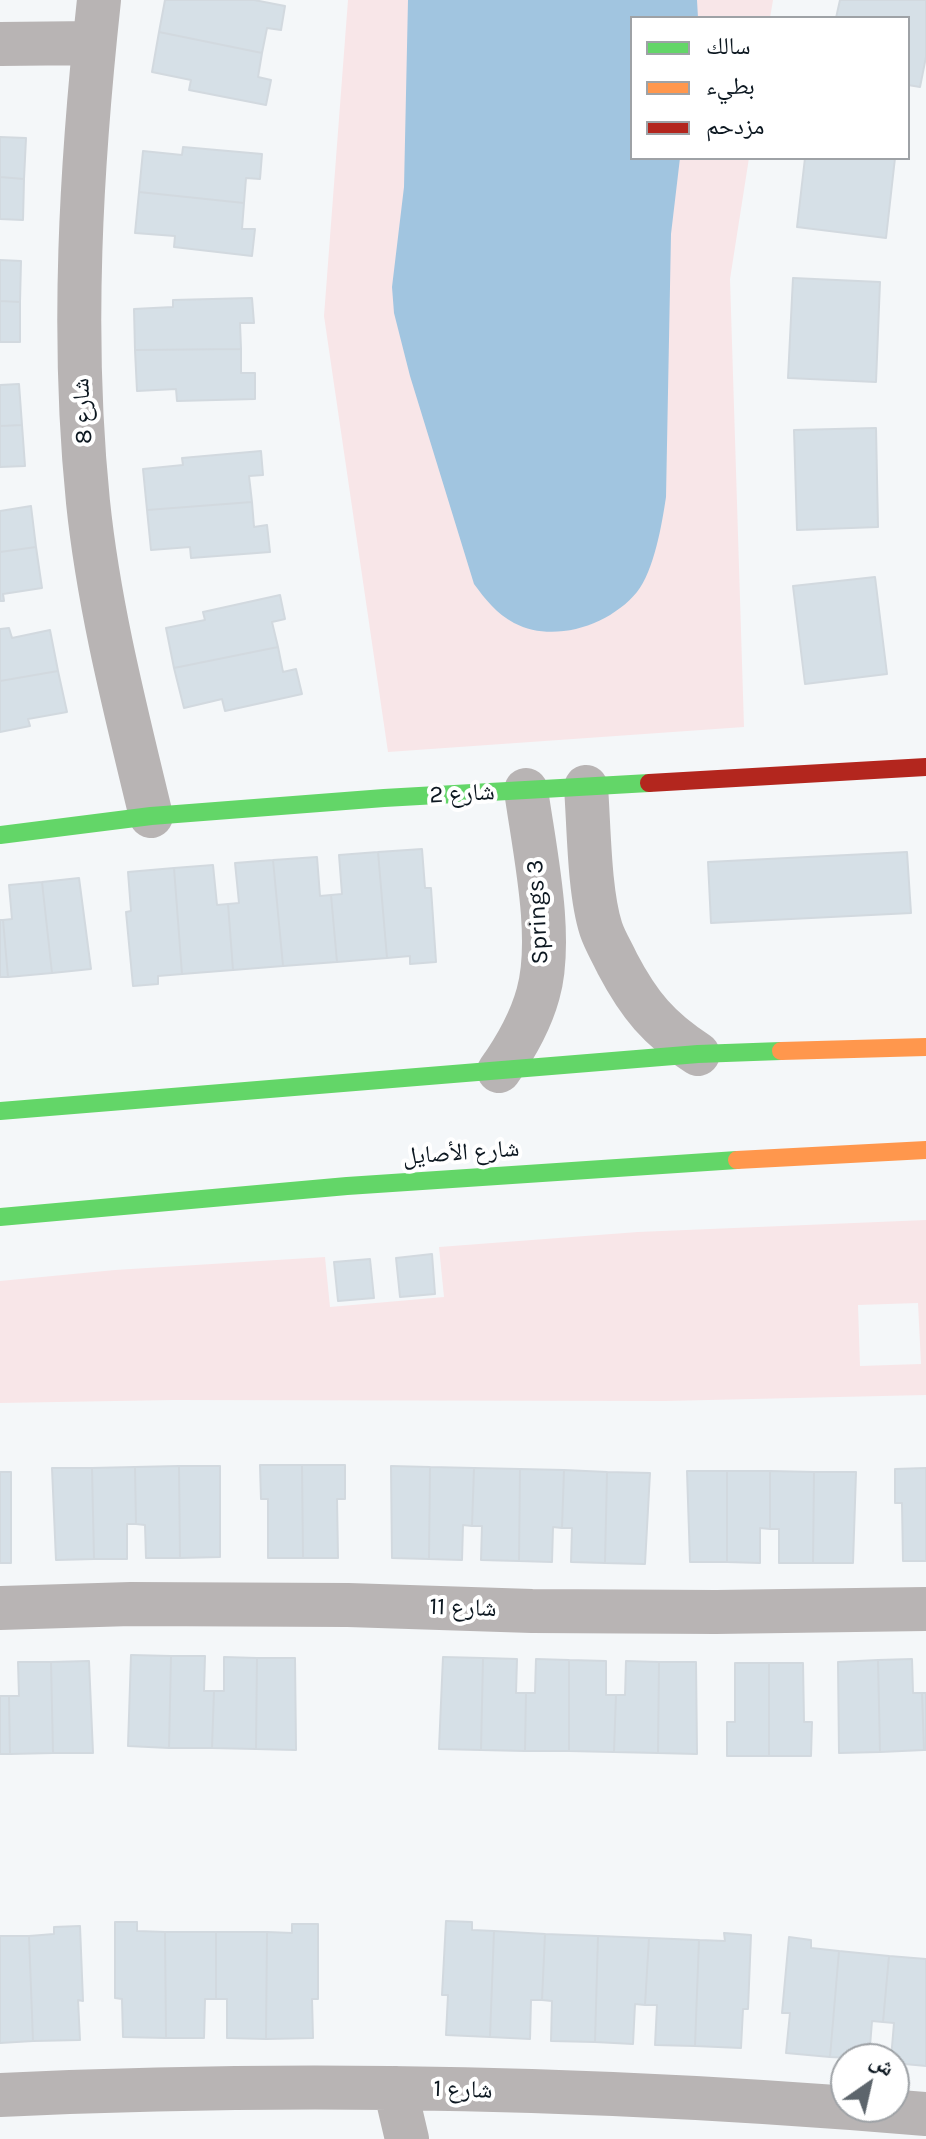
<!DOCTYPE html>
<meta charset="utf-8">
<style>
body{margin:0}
#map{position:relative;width:926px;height:2139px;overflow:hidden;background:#f4f7f9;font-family:Karla,"Noto Naskh Arabic",sans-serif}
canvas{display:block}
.legend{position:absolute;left:630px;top:16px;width:280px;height:144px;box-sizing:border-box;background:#fff;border:2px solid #9ea2a6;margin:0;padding:10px 14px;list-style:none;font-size:24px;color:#0c1720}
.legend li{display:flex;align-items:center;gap:16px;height:40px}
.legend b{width:40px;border:2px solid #9ea2a6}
.north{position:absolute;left:830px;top:2043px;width:80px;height:80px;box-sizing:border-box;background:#fff;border:2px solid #9ea2a6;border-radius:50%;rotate:34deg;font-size:22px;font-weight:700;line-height:32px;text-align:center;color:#0c1720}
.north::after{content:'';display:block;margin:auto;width:28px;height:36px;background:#5d656c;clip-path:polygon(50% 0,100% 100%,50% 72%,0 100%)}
</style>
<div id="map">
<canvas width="926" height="2139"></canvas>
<ul class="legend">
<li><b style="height:10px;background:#63d668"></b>سالك</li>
<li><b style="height:10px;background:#ff974d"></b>بطيء</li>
<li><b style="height:10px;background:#b3261e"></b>مزدحم</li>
</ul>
<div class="north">ش</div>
</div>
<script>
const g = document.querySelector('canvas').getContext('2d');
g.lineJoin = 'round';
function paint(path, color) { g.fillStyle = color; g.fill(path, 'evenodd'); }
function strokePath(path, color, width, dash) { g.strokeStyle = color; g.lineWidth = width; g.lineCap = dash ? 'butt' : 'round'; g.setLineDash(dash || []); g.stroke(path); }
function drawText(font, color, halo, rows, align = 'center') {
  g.font = font + ' Karla,"Noto Naskh Arabic",sans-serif'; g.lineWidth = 8; g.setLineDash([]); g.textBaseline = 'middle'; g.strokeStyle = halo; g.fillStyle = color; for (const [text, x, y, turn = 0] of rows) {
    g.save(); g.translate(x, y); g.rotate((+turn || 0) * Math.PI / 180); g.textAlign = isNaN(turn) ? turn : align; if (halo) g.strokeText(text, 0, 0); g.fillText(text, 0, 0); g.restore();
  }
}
paint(new Path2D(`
 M348 0H773L770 18H632V158H749L730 279 744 727 388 752 324 316Z
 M926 1220V1395L665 1401 173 1400 0 1403V1281L115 1270 325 1257 330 1307 444 1297 439 1247 638 1232ZM918 1303 921 1364 860 1366 858 1305Z`), '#f8e6e8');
paint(new Path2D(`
 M408 0H697L698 18H632V158H680L671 234 666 497C662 524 654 571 637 592 610 625 554 644 514 623 497 614 485 599 474 584L410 376 394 313 392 287 404 187Z`), '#a1c5e0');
const building = new Path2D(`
 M165 0H254L285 6 281 30 267 28 262 53 159 32Z
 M840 0H926V57L920 87 908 85V18H836Z
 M159 32 262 53 258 77 271 80 266 105 189 90 191 80 152 72Z
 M0 137 26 138 24 179 0 177Z
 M183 147 262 154 260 179 246 178 244 203 139 192 143 151 182 155Z
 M805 158H895L886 238 797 227Z
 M0 177 24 179 23 220 0 219Z
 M139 192 244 203 242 229H255L252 256 174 247 175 236 135 233Z
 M0 260 21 261 20 302 0 301Z
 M793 278 880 282 876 382 788 378Z
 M252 298 254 323H240L241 349 135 350 134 309 173 307V300Z
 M0 301 20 302V342H0Z
 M241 349V373H255V399L177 401 176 389 137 391 135 350Z
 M19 384 22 425 0 426V385Z
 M22 425 25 466 0 467V426Z
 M876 428 878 527 797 530 794 430Z
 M261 451 263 475 249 476 252 502 147 510 143 469 183 465 182 458Z
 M252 502 254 527 267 525 270 552 191 558 190 547 151 550 147 510Z
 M31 506 36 547 0 552V511Z
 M36 547 42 588 3 594 4 601H0V552Z
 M875 577 887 674 805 684 793 586Z
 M280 595 285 619 272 622 278 647 174 668 166 628 205 620 203 612Z
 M9 628 12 638 50 630 58 671 0 681V629Z
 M278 647 283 672 296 669 302 694 225 711 222 699 184 708 174 668Z
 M58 671 67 712 28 719 30 726 0 732V681Z
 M422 849 425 888H431L436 962 410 964V956L387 958 378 852Z
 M378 852 387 958 337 962 331 895 342 894 339 855Z
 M907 852 911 913 711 923 708 862Z
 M317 857 320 896 331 895 337 962 283 966 273 860Z
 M273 860 283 966 233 970 228 904 239 903 235 863Z
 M213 865 217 905 228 904 233 970 182 974 174 868Z
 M174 868 182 974 158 976V984L133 986 126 912 131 911 128 872Z
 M79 878 91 969 52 973 42 882Z
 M42 882 52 973 8 977 3 920 12 919 9 885Z
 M0 920H3L8 977H0Z
 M432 1254 435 1294 400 1297 396 1258Z
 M370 1259 374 1298 338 1301 334 1262Z
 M260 1465H302L303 1558H268V1499H261Z
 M302 1465H345V1499H337L338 1558H303Z
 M179 1466H220V1557L180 1558Z
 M179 1466 180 1558H146L145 1525 136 1524 135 1467Z
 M391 1466 430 1467 429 1559 392 1558Z
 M135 1467 136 1524H127V1559H94L92 1468Z
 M430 1467 474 1468 472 1526 463 1525 462 1560 429 1559Z
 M52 1468H92L94 1559 56 1560Z
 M474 1468 520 1469 519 1561 481 1560 482 1526H472Z
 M926 1468V1561H903L902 1503H895V1469Z
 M520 1469 564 1470 562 1528 553 1527 552 1562 519 1561Z
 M564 1470 607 1472 605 1563 571 1562 572 1528H562Z
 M687 1471H727V1562H690Z
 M727 1471H770V1529L760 1528V1563L727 1562Z
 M770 1471 814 1472 813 1563H779V1529H770Z
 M0 1472H11V1563H0Z
 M607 1472 650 1473 645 1564 605 1563Z
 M814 1472H856L853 1563H813Z
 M131 1655 171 1656 169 1748 128 1746Z
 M171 1656H205L204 1691H214L212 1748H169Z
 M224 1657 257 1658 256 1749 212 1748 214 1691H224Z
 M443 1657 483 1658 481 1750 439 1749Z
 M257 1658H295L296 1750 256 1749Z
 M483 1658 517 1659 516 1693H526L525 1751 481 1750Z
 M536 1659 569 1660V1751H525L526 1693H535Z
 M912 1659 913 1693H922L924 1750 880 1752 878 1660Z
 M569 1660 606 1661V1695H616L614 1752 569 1751Z
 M878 1660 880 1752 839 1753 838 1662Z
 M89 1661 93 1753H53L51 1662Z
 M626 1661 659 1662 658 1753 614 1752 616 1695H625Z
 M18 1662H51L53 1753 10 1754 9 1696H19Z
 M659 1662H696L697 1754 658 1753Z
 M735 1663H769V1756H727V1722H735Z
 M769 1663H803L804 1722H812L811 1756H769Z
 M922 1693H926V1750H924Z
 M0 1696H9L10 1754H0Z
 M446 1921 472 1922V1930L494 1931 490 2037 446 2035 448 1995H442Z
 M115 1922H137V1931L165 1932 166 2038 123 2037 122 1999 115 1998Z
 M292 1924H318V1999H312L313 2038 266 2039 267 1932 292 1933Z
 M80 1926 83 2001 78 2000 80 2040 33 2041 29 1936 54 1934V1927Z
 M494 1931 545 1934 542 2000H531L530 2039 490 2037Z
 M165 1932H216V1999H205L204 2038H166Z
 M216 1932H267L266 2039 227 2038V1999H216Z
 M724 1933 751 1935 748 2009H743L741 2048 695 2046 699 1940 725 1941Z
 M545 1934 598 1936 595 2042 551 2041 552 2001 542 2000Z
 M0 1936H29L33 2041 0 2043Z
 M598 1936 649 1938 645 2005 635 2004 633 2044 595 2042Z
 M789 1937 811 1940V1948L839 1951 830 2057 786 2053 790 2013H782Z
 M649 1938 699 1940 695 2046 655 2045 657 2005H645Z
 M839 1951 889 1956 883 2022 872 2021 869 2059 830 2057Z
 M889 1956 926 1959V2066L894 2063V2059H891L894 2023 883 2022Z`);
paint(building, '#d6e0e7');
strokePath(building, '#d2d9df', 2);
strokePath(new Path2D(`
 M99 0C81 166 71 335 88 502 99 608 126 712 151 816
 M0 44 94 43
 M586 787C589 827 589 892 601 929 605 941 612 952 617 963 639 1005 659 1029 698 1054
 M499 1071C516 1047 530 1023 538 994 554 938 534 848 526 790
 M0 1608 131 1604 348 1605 532 1611 716 1612 926 1609
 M395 2088 407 2139
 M0 2095C307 2080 620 2088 926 2114`), '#b8b4b4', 44);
strokePath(new Path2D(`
 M0 835 151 816 384 798 649 783
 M0 1111 698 1054 781 1051
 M0 1217 347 1186 737 1160`), '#63d668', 18);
strokePath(new Path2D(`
 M781 1051 926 1047
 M737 1160 926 1150`), '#ff974d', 18);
strokePath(new Path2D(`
 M649 783 926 767`), '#b3261e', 18);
drawText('24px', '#0c1720', '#fff', [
 ["شارع 8",83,411,-93],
 ["شارع 2",462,794,-3],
 ["Springs 3",538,912,-93],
 ["شارع الأصايل",461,1153,-4],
 ["شارع 11",463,1608,2],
 ["شارع 1",463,2090,2]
]);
</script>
